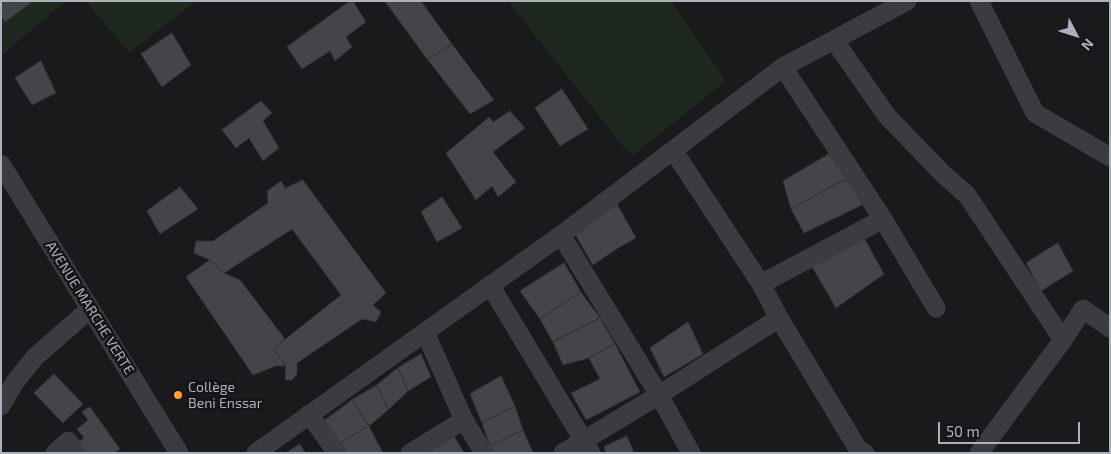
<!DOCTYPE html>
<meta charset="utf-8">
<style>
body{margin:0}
#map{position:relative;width:1111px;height:454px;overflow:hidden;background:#1a1a1c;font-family:"Exo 2",sans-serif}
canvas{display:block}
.frame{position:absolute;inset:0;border:2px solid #abb2bd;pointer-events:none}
.north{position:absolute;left:1051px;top:10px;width:50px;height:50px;-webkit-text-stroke:4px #151517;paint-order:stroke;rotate:130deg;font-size:14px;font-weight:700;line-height:20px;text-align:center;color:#abb2bd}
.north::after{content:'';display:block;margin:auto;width:18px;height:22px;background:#abb2bd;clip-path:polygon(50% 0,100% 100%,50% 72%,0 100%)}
.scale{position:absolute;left:938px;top:422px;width:142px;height:22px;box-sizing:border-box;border:2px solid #abb2bd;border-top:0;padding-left:6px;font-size:15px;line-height:18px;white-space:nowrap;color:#abb2bd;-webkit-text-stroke:4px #151517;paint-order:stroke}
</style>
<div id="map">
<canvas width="1111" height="454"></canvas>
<div class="frame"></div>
<div class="north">N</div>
<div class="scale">50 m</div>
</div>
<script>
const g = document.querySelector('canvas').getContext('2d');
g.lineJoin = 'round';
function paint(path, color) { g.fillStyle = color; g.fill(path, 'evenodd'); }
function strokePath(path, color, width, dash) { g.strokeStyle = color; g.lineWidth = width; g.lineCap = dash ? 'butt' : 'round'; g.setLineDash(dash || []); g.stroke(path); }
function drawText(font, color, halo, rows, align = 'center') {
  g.font = font + ' "Exo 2",sans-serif'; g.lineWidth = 5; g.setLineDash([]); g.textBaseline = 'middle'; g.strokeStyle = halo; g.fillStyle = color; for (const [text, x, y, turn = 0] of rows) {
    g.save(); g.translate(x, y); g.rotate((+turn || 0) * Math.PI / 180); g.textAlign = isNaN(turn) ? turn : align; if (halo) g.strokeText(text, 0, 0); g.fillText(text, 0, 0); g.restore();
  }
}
paint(new Path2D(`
 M1 1H66L1 56Z
 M86 1H196L129 53Z
 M508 1H671L726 81 633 155 625 149Z`), '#1f281f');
const building = new Path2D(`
 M1 1H33L5 22 1 16Z
 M350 1H353L366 22 346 37 352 47 335 61 330 51 302 69 287 47Z
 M385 1H421L452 44 428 60Z
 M172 33 191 65 162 87 141 54Z
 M452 44 494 100 470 114 428 60Z
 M41 61 56 93 32 105 15 78Z
 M562 89 588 129 560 146 535 108Z
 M261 101 272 113 263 121 279 148 263 161 249 138 236 148 222 130Z
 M510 111 525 128 493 152 516 182 498 197 492 186 476 200 446 153 489 117 493 122Z
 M829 154 846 179 791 209 783 181Z
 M846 179 864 204 804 233 791 209Z
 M303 180 386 293 373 305 381 312 376 322 362 319 297 363V374L292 380H285L286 366 273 349 341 295 292 229 224 273 210 260 194 253 196 241H213L268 203 267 191 281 181 285 188Z
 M180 187 198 209 160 234 147 211Z
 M442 197 462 228 437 242 421 212Z
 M617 204 636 238 618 248 593 265 575 234Z
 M863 236 884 274 836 308 811 265Z
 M1058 243 1073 271 1041 291 1026 263Z
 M210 260 224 273 240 280 285 339 273 349 286 366H276L253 375 186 277Z
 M564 263 581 292 540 319 520 291Z
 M581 292 600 318 553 342 540 319Z
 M600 318 615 344 589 358 563 365 553 342Z
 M688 322 703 354 664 377 650 348Z
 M615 344 640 392 586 420 571 393 600 379 589 358Z
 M421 354 431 377 408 391 398 368Z
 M398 368 408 391 388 410 377 385Z
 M54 374 83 404 63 423 34 393Z
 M501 376 515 406 482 423 470 394Z
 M377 385 388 410 369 426 352 400Z
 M352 400 369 426 337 445 320 424Z
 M515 406 523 430 490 446 482 423Z
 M90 407 120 449 114 453H78L73 446 84 438 77 429 88 420 82 412Z
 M369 426 383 453H343L337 445Z
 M523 430 533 453H494L490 446Z
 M451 431 464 453H432L427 445Z
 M627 436 634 453H606L604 447Z
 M300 444 305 453H286Z`);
paint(building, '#444549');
strokePath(building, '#333439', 1);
strokePath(new Path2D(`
 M979 1 1035 113 1110 157
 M834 40 887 116 943 174 967 195 1063 340
 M783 67 883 219 936 308
 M673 150 761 284 779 318 858 449 865 453
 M1 164 179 453
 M561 235 659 395 691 453
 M761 284 883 219
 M490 285 591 453
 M425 332 464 420 484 453
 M1 406 15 382 35 357 90 309
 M309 414 337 453
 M55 453 68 441 76 453
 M256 453 561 235 783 67 907 1
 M410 453 464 420
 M563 453 659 395 779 318
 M979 453 1063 340 1083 309 1110 328`), '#3a3c42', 19);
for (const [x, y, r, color] of [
 [178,395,5,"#ffa22f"]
]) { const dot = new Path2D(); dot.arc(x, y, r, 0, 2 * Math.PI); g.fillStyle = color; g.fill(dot); strokePath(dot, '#151517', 2); }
drawText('14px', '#abb2bd', '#151517', [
 ["AVENUE MARCHE VERTE",90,308,58]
]);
drawText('14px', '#abb2bd', '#151517', [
 ["Collège",188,387],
 ["Beni Enssar",188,403]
], 'left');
</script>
